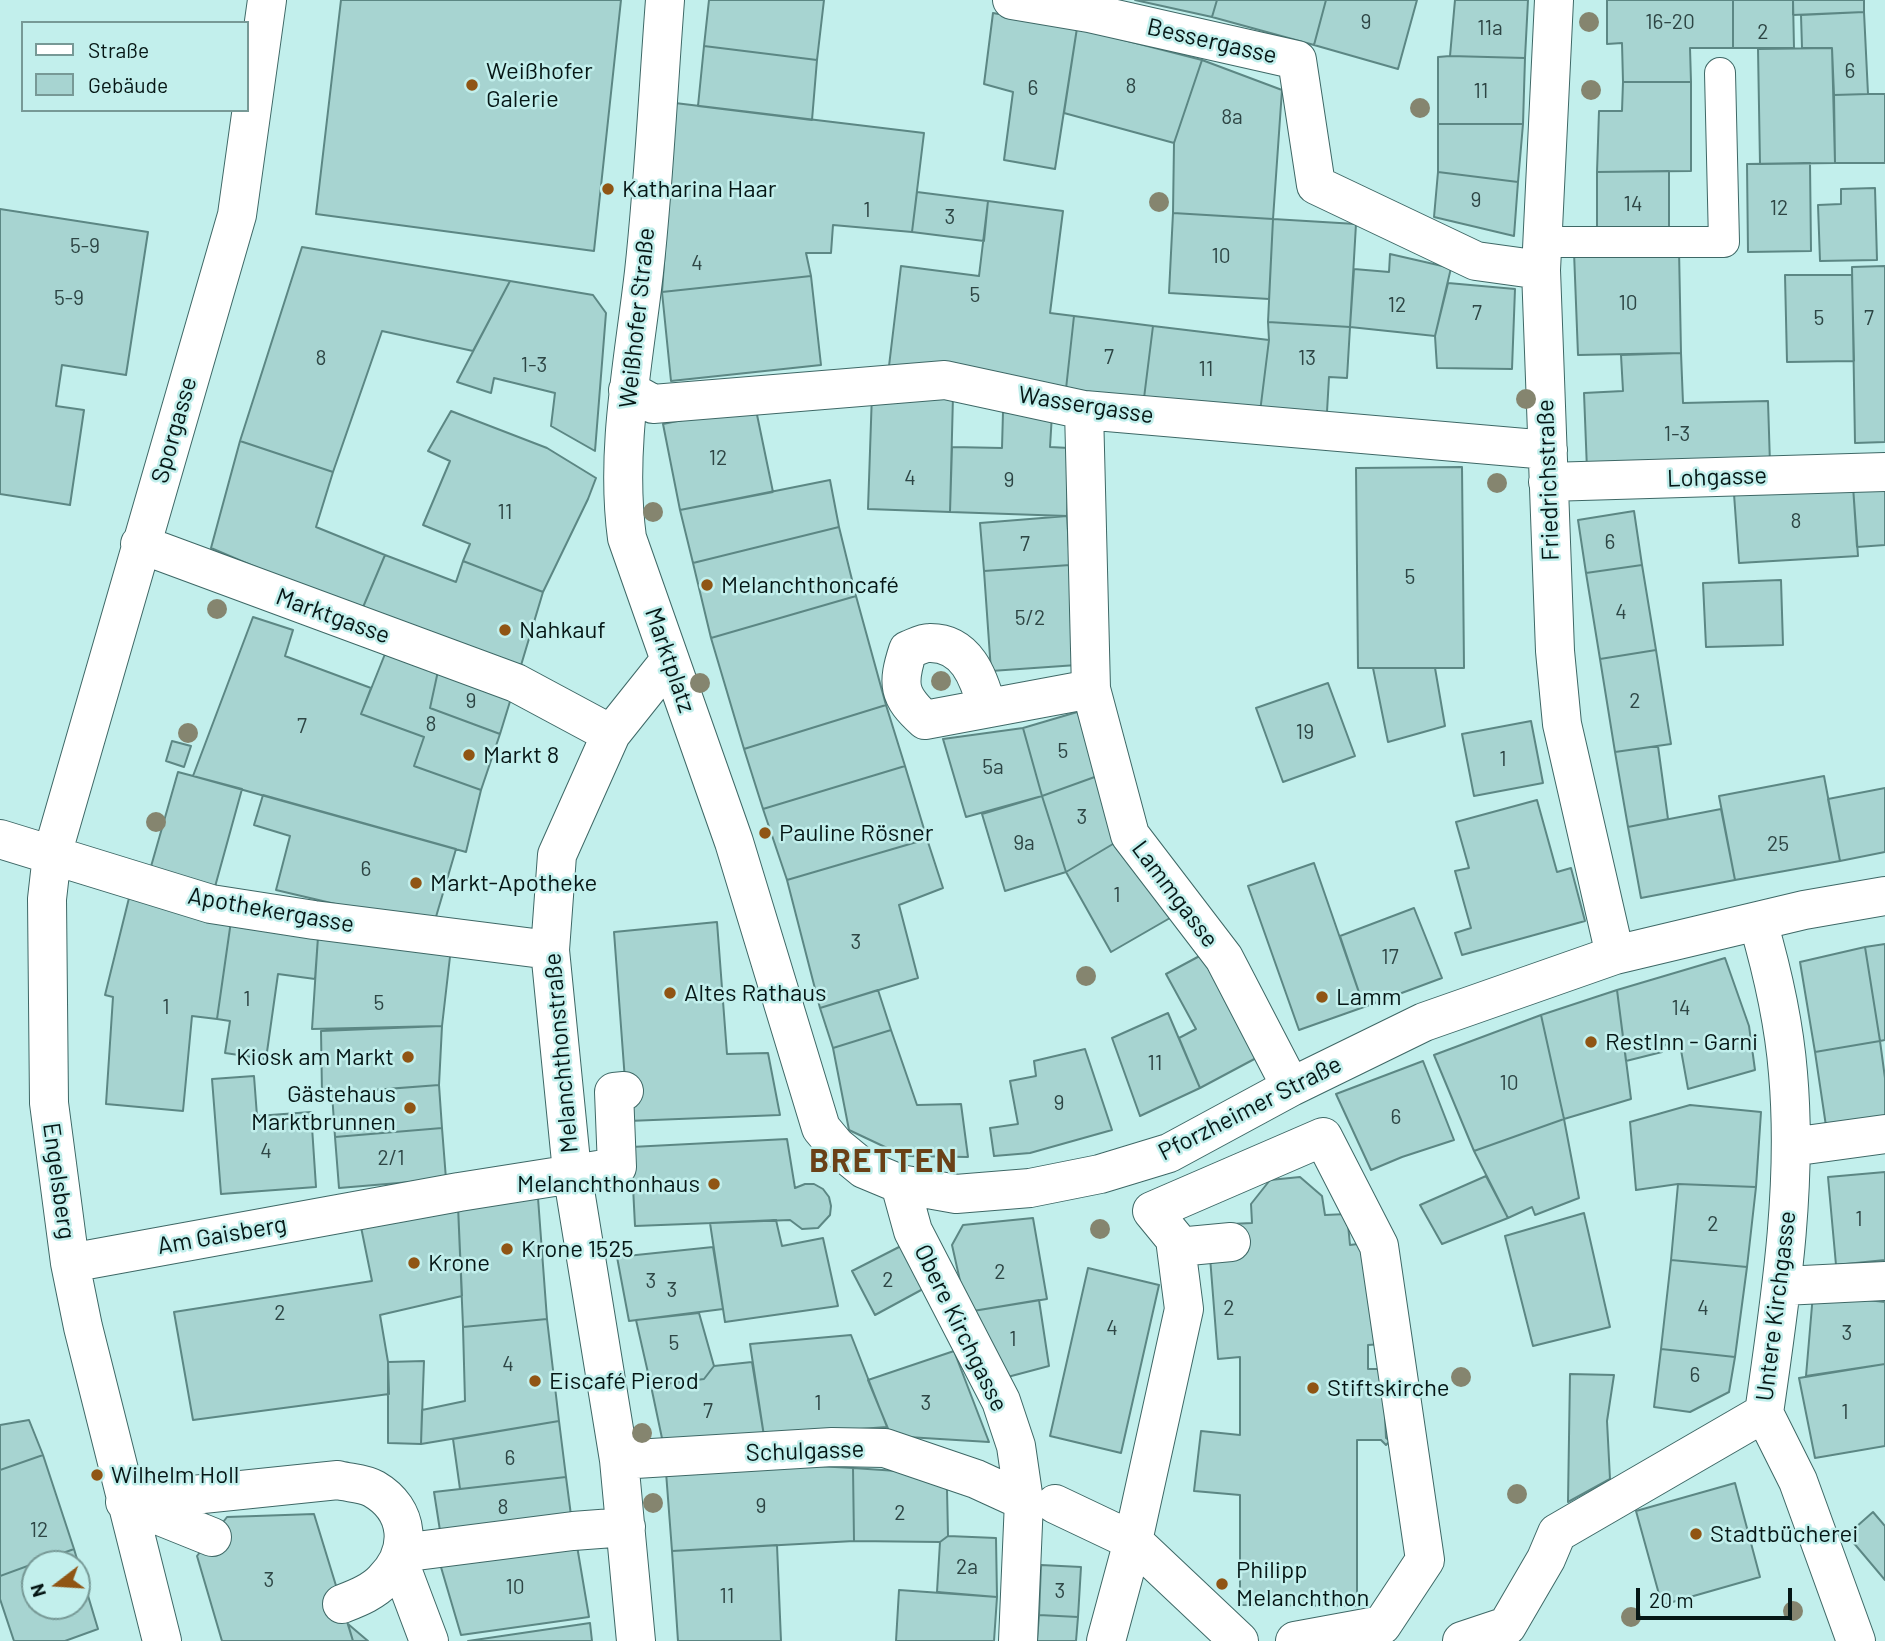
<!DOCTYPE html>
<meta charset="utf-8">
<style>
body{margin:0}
#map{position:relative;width:1885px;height:1641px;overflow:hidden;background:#c2efec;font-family:Barlow,sans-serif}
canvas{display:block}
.legend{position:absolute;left:21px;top:21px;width:228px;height:91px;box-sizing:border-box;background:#c2efec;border:2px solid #779996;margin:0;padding:9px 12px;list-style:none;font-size:21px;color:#061716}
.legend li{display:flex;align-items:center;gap:14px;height:35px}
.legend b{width:35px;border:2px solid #779996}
.north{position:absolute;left:21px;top:1550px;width:70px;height:70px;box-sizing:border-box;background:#c2efec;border:2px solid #779996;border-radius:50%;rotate:253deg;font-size:19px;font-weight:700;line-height:28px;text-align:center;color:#061716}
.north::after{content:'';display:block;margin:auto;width:24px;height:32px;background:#905514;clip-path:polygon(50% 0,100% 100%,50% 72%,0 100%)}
.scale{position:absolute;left:1636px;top:1588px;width:156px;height:32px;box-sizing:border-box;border:4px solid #061716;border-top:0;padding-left:9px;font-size:21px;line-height:24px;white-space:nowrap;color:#061716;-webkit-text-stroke:5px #c2efec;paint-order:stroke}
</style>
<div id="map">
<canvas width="1885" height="1641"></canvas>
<ul class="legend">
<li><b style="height:9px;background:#fff"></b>Straße</li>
<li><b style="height:19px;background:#a7d4d1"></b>Gebäude</li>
</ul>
<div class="north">N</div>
<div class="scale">20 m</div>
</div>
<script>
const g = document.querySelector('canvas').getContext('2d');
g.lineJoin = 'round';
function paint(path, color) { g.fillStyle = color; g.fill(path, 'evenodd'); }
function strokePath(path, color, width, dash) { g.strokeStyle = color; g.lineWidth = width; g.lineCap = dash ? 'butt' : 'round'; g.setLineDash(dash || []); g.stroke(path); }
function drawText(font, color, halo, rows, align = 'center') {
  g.font = font + ' Barlow,sans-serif'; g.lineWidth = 5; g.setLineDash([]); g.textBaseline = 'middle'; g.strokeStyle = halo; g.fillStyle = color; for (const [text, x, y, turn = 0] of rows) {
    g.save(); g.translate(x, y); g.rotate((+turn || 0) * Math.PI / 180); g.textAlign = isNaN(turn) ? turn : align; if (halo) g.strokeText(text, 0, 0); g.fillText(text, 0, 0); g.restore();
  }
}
const building = new Path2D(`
 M341 0H621L594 251 316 214Z
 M709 0H824L817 60 704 46Z
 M1135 0H1217L1212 17Z
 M1217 0H1326L1314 45 1212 17Z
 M1326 0H1417L1398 69 1314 45Z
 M1455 0H1528L1525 58 1450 56Z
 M1607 0H1733V48H1690L1691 82H1623L1622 43 1607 44Z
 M1733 0H1793L1794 48H1733Z
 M1793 0H1864V12L1793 15Z
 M1864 12 1868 94 1834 95 1832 48H1802L1801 15Z
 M993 13 1077 28 1055 169 1004 160 1013 92 984 84Z
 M1077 28 1202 60 1174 143 1064 113Z
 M704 46 817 60 812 120 698 106Z
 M1832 48 1835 163 1760 164 1758 49Z
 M1450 56 1525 58 1523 124H1438V57Z
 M1202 60 1282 90 1273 219 1173 213 1174 143Z
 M1623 82H1691V171L1597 172 1599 111H1622Z
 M1868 94H1885V163H1835L1834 95Z
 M675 103 924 133 912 232 833 225 831 253H806L811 276 662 292Z
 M1438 124H1523L1518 182 1438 172Z
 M1810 163 1811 251 1748 252 1747 164Z
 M1669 171V236H1597V172Z
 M1438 172 1518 182 1514 236 1434 217Z
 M1875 188 1877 260 1820 261 1818 205 1841 204V189Z
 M917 192 988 201 984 241 912 232Z
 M988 201 1063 211 1050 313 1074 316 1066 389 889 366 901 266 979 276Z
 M0 209 148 232 126 375 62 365 56 406 84 410 70 505 0 494Z
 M1173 213 1273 219 1269 299 1169 293Z
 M1273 219 1356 224 1350 327 1268 322Z
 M302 247 510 281 473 351 382 331 333 472 240 441Z
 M1679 249 1681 353 1578 355 1574 252Z
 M1390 254 1451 268 1435 336 1350 327 1354 269 1389 272Z
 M1885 266V442L1855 443 1852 267Z
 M1785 275H1852L1854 361 1787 362Z
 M811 276 821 365 671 381 662 292Z
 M510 281 593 295 606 313 595 451 551 426 555 393 494 378 491 393 457 382Z
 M1448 283 1515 289 1512 369 1437 368 1435 336Z
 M1074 316 1153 326 1144 398 1066 389Z
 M1268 322 1350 327 1347 378 1329 377 1327 412H1260L1269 340Z
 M1153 326 1269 340 1260 412 1144 398Z
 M1681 353 1683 403 1768 401 1770 464 1587 470 1584 393 1623 391 1621 355Z
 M872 393 953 396 950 512 868 509Z
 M755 405 773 492 680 510 663 424Z
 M451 411 547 448 596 478 588 499 543 592 463 561 470 544 423 525 450 461 428 451Z
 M1003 412 1052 414 1050 447 1069 448 1067 516 950 512 952 447 1002 448Z
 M240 441 333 472 316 527 385 555 361 612 211 548Z
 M1462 467 1464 668H1358L1356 468Z
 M830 480 839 527 693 563 680 510Z
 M1885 485V545L1857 547 1853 486Z
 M1853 486 1858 556 1739 563 1734 494Z
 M1634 511 1642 565 1586 573 1578 520Z
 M1067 516 1070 565 984 571 980 523Z
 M839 527 856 596 711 638 693 563Z
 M385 555 456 582 463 561 543 592 519 672 361 612Z
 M1070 565 1077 665 991 671 984 571Z
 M1642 565 1656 650 1600 659 1586 573Z
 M1781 580 1783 645 1706 647 1703 583Z
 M856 596 886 705 744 749 711 638Z
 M253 617 293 630 285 656 371 688 361 714 424 737 414 766 481 790 466 852 193 776Z
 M1656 650 1671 744 1615 752 1600 659Z
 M385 654 438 671 430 708 500 734 481 790 414 766 424 737 361 714Z
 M1373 668H1435L1445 726 1388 742Z
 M438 671 512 695 500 734 430 708Z
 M1328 683 1355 756 1283 782 1256 708Z
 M886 705 905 766 763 809 744 749Z
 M1084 710 1103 774 1042 796 1023 728Z
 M1531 721 1543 783 1474 796 1462 734Z
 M1023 728 1042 796 966 817 943 739Z
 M172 741 191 746 184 767 166 761Z
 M1658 746 1668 819 1628 827 1615 752Z
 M905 766 927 839 787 880 763 809Z
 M178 772 242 789 213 894 148 877Z
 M1103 774 1123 838 1066 872 1042 796Z
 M1824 776 1840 861 1735 880 1719 796Z
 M1885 788V852L1840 861 1828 799Z
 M263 795 456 849 433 927 276 890 290 836 254 825Z
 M1042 796 1066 872 1005 891 982 814Z
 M1537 800 1557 872 1571 868 1585 921 1462 955 1455 933 1471 928 1455 871 1469 868 1456 822Z
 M1721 809 1735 880 1641 898 1628 827Z
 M1123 838 1170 918 1111 952 1066 872Z
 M927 839 943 888 899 905 918 978 820 1008 787 880Z
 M1314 863 1364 1007 1299 1030 1248 886Z
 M129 898 231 921 217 1019 192 1016 183 1111 106 1104 113 997 105 995Z
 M1414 908 1442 978 1364 1007 1340 936Z
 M231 921 318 937 315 979 278 974 266 1059 225 1053 230 1021 217 1019Z
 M717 922 727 1054 768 1053 780 1115 628 1121 614 932Z
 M318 937 451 948 442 1026 312 1029Z
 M1885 944V1040L1880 1041 1865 947Z
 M1865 947 1880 1041 1815 1052 1800 962Z
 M1207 952 1260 1056 1200 1088 1179 1038 1196 1029 1166 974Z
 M1725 958 1749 1026 1755 1070 1688 1089 1679 1039 1661 1047 1662 1052 1626 1061 1617 990Z
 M878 990 891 1030 833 1048 820 1008Z
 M1617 990 1631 1099 1564 1119 1541 1015Z
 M1168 1013 1200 1088 1140 1116 1112 1038Z
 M1541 1015 1564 1119 1474 1151 1434 1055Z
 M442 1026 439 1085 322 1094 321 1031Z
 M891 1030 917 1105 961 1104 968 1157 904 1156 849 1130 833 1048Z
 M1880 1041 1885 1078V1116L1826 1126 1815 1052Z
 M1085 1049 1112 1130 1030 1153 994 1156 990 1128 1018 1124 1010 1081 1036 1076 1034 1061Z
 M1423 1061 1454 1140 1402 1157 1371 1170 1336 1094Z
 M254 1076 257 1116 311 1112 316 1187 221 1194 212 1079Z
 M439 1085 442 1128 335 1137 332 1093Z
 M1690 1105 1761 1112 1756 1187 1678 1184 1636 1190 1630 1122Z
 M1564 1119 1579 1198 1535 1215 1532 1207 1508 1218 1474 1151Z
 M442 1128 446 1179 339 1188 335 1137Z
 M787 1139 795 1188 805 1184H814L823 1189 829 1197 831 1206 830 1215 818 1228 802 1229 790 1220 635 1226 631 1147Z
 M1885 1172V1260L1836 1265 1828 1177Z
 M1486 1176 1508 1218 1442 1244 1420 1205Z
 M1300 1177 1322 1196 1325 1215 1347 1214 1350 1245 1373 1242 1382 1344 1368 1345V1369H1383L1386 1438 1390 1441 1386 1445 1381 1440H1357V1606L1240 1605V1495L1194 1491 1201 1431 1240 1435V1357L1218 1359 1210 1257 1230 1224 1252 1223 1251 1204 1270 1180Z
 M1678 1184 1756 1187 1747 1267 1671 1260Z
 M538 1198 547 1319 463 1327 458 1206Z
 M458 1206 462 1296 380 1315 388 1362 389 1394 193 1420 174 1312 372 1281 361 1227Z
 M1584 1213 1610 1327 1533 1346 1505 1236Z
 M1033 1218 1047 1299 967 1312 952 1245 963 1225Z
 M776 1220 782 1246 823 1238 838 1306 725 1322 710 1223Z
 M901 1246 923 1289 875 1315 852 1271Z
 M713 1247 723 1309 629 1321 617 1257Z
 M1671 1260 1747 1267 1735 1357 1661 1349Z
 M1088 1268 1159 1285 1121 1453 1050 1436Z
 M1813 1294 1885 1302V1364L1806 1376Z
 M1039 1300 1049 1366 1000 1379 967 1312Z
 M699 1313 714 1366 704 1379 651 1386 636 1320Z
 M547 1319 559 1421 421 1444 422 1410 465 1401 463 1327Z
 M851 1335 887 1427 764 1436 750 1344Z
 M1661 1349 1735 1357 1729 1392 1690 1412 1654 1407Z
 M954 1351 989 1442 891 1436 868 1380Z
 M424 1361 421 1444 388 1443V1362Z
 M752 1362 764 1436 663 1443 651 1386 704 1379 714 1366Z
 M1885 1364V1446L1815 1458 1799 1378Z
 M1570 1374 1614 1375 1607 1421 1610 1479 1568 1502Z
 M29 1420 43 1455 0 1470V1425Z
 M559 1421 566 1477 460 1489 453 1439Z
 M43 1455 74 1549 0 1576V1470Z
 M799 1465 853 1468 854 1541 672 1551 666 1472Z
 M853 1468 912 1472 947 1489 948 1536 940 1542 854 1541Z
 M566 1477 572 1523 441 1537 434 1492Z
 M1735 1483 1760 1577 1662 1605 1636 1511Z
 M1873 1512 1885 1526V1580L1847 1535Z
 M314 1514 353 1641H222L197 1556 227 1517Z
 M948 1536 996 1538 997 1597 937 1592 940 1542Z
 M576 1540 589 1617 461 1635 438 1557Z
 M777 1545 781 1641H678L672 1551Z
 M74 1549 98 1629 65 1641H14L0 1599V1576ZM35 1564H77V1606H35Z
 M1041 1565 1081 1567 1078 1617 1039 1615Z
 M899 1590 997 1597 994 1641H896Z
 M1039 1615 1078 1617 1076 1641H1037Z
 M590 1623 592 1641H468Z
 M348 1624 368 1641H353Z`);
paint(building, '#a7d4d1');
strokePath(building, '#5c8784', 2);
const lane = new Path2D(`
 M1541 242H1724L1720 73`);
const street = new Path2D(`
 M665 0C658 91 654 182 644 272 634 360 615 450 627 538L734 842 821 1128 836 1146 864 1169 900 1184 956 1194 1030 1188 1100 1174 1169 1153 1291 1087 1424 1022 1615 955 1804 910 1885 896
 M1012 0 1089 13 1297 60 1316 185 1476 261 1541 270
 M1554 0 1541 270 1555 651 1562 724 1615 955
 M628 390 653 404 945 380 1084 410 1548 450
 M1084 410 1091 689 1130 835 1224 958 1291 1087
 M1548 482 1885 472
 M140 544 516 683 611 734
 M987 708C979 677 966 642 929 643 922 643 914 648 908 650 897 684 898 696 925 720L1091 689
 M0 839 211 904 314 920 550 950
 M1791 1147 1885 1134
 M900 1184 913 1231 1001 1401 1016 1446 1024 1501 1018 1641
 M1178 1247 1231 1242
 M70 1263 459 1192 617 1167 614 1092 624 1091
 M1783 1286 1885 1281
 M1764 1413 1798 1481 1856 1641
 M619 1460 832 1447 885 1448 976 1479 1024 1501
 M125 1502 338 1480C349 1483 364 1483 374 1489 410 1510 413 1551 384 1580 373 1592 357 1598 342 1604
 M130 1504 212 1537
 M1055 1504 1133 1541 1239 1641
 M1507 1626 1546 1559 1557 1533 1764 1413C1780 1301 1798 1187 1788 1073 1784 1023 1772 970 1758 922
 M162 1641 83 1327 70 1263 49 1103 47 899 52 855 237 215 267 0
 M429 1641 403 1572 401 1553 573 1531 626 1527
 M636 1641 619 1460 572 1172 550 950 557 855 611 734 670 660
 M1106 1641 1133 1541 1184 1309 1175 1239 1152 1211 1323 1137 1379 1246 1425 1560 1382 1625 1295 1641
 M1462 1641 1507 1626`);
strokePath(lane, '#3e6866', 32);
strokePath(street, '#3e6866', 40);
strokePath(lane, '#fff', 30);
strokePath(street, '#fff', 38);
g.fillStyle = '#85856f';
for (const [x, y] of [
 [1589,22],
 [1591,90],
 [1420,108],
 [1159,202],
 [1526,399],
 [1497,483],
 [653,512],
 [217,609],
 [941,681],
 [700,683],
 [188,733],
 [156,822],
 [1086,976],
 [1100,1229],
 [1461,1377],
 [642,1433],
 [1517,1494],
 [653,1503],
 [1793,1611],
 [1631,1617]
]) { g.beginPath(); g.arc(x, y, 10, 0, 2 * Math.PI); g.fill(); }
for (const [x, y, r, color] of [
 [472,85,7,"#905514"],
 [608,189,7,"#905514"],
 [707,585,7,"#905514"],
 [505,630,7,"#905514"],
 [469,755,7,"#905514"],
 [765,833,7,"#905514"],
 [416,883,7,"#905514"],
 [670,993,7,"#905514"],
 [1322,997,7,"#905514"],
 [1591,1042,7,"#905514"],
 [408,1057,7,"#905514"],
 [410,1108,7,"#905514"],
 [714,1184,7,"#905514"],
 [507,1249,7,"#905514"],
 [414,1263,7,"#905514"],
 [535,1381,7,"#905514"],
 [1313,1388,7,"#905514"],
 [97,1475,7,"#905514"],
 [1696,1534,7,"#905514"],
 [1222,1584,7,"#905514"]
]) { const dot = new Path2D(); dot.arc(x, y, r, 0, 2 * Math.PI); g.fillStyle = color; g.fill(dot); strokePath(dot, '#c2efec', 2.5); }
drawText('21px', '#2e4645', null, [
 ["9",1366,22],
 ["16-20",1670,22],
 ["11a",1490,28],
 ["2",1763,32],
 ["6",1850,71],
 ["8",1131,86],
 ["6",1033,88],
 ["11",1481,91],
 ["8a",1232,117],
 ["9",1476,200],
 ["14",1633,204],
 ["12",1779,208],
 ["1",867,210],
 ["3",950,217],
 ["5-9",85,246],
 ["10",1221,256],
 ["4",697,263],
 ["5",975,295],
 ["5-9",69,298],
 ["10",1628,303],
 ["12",1397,305],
 ["7",1477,313],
 ["5",1819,318],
 ["7",1869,318],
 ["7",1109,357],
 ["8",321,358],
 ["13",1307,358],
 ["1-3",534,365],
 ["11",1206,369],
 ["1-3",1677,434],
 ["12",718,458],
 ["4",910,478],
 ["9",1009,480],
 ["11",505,512],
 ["8",1796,521],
 ["6",1610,542],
 ["7",1025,544],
 ["5",1410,577],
 ["4",1621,612],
 ["5/2",1030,618],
 ["9",471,701],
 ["2",1635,701],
 ["8",431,724],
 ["7",302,726],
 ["19",1305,732],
 ["5",1063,751],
 ["1",1503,759],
 ["5a",993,767],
 ["3",1082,817],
 ["9a",1024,843],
 ["25",1778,844],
 ["6",366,869],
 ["1",1117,895],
 ["3",856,942],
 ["17",1390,957],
 ["1",247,999],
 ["5",379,1003],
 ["1",166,1007],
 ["14",1681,1008],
 ["11",1155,1063],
 ["10",1509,1083],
 ["9",1059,1103],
 ["6",1396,1117],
 ["4",266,1151],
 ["2/1",391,1158],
 ["1",1859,1219],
 ["2",1713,1224],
 ["2",1000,1272],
 ["2",888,1280],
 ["3",651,1281],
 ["3",672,1290],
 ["2",1229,1308],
 ["4",1703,1308],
 ["2",280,1313],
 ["4",1112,1328],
 ["3",1847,1333],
 ["1",1013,1339],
 ["5",674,1343],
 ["4",508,1364],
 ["6",1695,1375],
 ["1",818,1403],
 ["3",926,1403],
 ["7",708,1411],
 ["1",1845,1412],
 ["6",510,1458],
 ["9",761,1506],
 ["8",503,1507],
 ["2",900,1513],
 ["12",39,1530],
 ["2a",967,1567],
 ["3",269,1580],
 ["10",515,1587],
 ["3",1060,1591],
 ["11",727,1596]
]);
drawText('24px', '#061716', '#c2efec', [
 ["Bessergasse",1212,41,13],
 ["Weißhofer Straße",637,318,-84],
 ["Wassergasse",1086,405,9],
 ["Sporgasse",174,430,-74],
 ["Lohgasse",1717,477,-2],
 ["Friedrichstraße",1548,480,-92],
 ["Marktgasse",333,616,20],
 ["Marktplatz",670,660,71],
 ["Lammgasse",1175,894,53],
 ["Apothekergasse",271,910,10],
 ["Melanchthonstraße",561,1053,-95],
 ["Pforzheimer Straße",1250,1108,-27],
 ["Engelsberg",59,1181,82],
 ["Am Gaisberg",222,1235,-10],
 ["Untere Kirchgasse",1776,1306,-83],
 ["Obere Kirchgasse",961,1328,64],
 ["Schulgasse",805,1451,-2]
]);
drawText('24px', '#061716', '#c2efec', [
 ["Weißhofer",486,71],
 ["Galerie",486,99],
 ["Katharina Haar",622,189],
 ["Melanchthoncafé",721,585],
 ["Nahkauf",519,630],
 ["Markt 8",483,755],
 ["Pauline Rösner",779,833],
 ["Markt-Apotheke",430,883],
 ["Altes Rathaus",684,993],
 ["Lamm",1336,997],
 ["RestInn - Garni",1605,1042],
 ["Kiosk am Markt",394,1057,"right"],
 ["Gästehaus",396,1094,"right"],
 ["Marktbrunnen",396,1122,"right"],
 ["Melanchthonhaus",700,1184,"right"],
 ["Krone 1525",521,1249],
 ["Krone",428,1263],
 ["Eiscafé Pierod",549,1381],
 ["Stiftskirche",1327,1388],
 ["Wilhelm Holl",111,1475],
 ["Stadtbücherei",1710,1534],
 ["Philipp",1236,1570],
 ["Melanchthon",1236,1598]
], 'left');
g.letterSpacing = '2px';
drawText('bold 32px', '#6a4117', '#c2efec', [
 ["BRETTEN",884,1161]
]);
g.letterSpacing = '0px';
</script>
